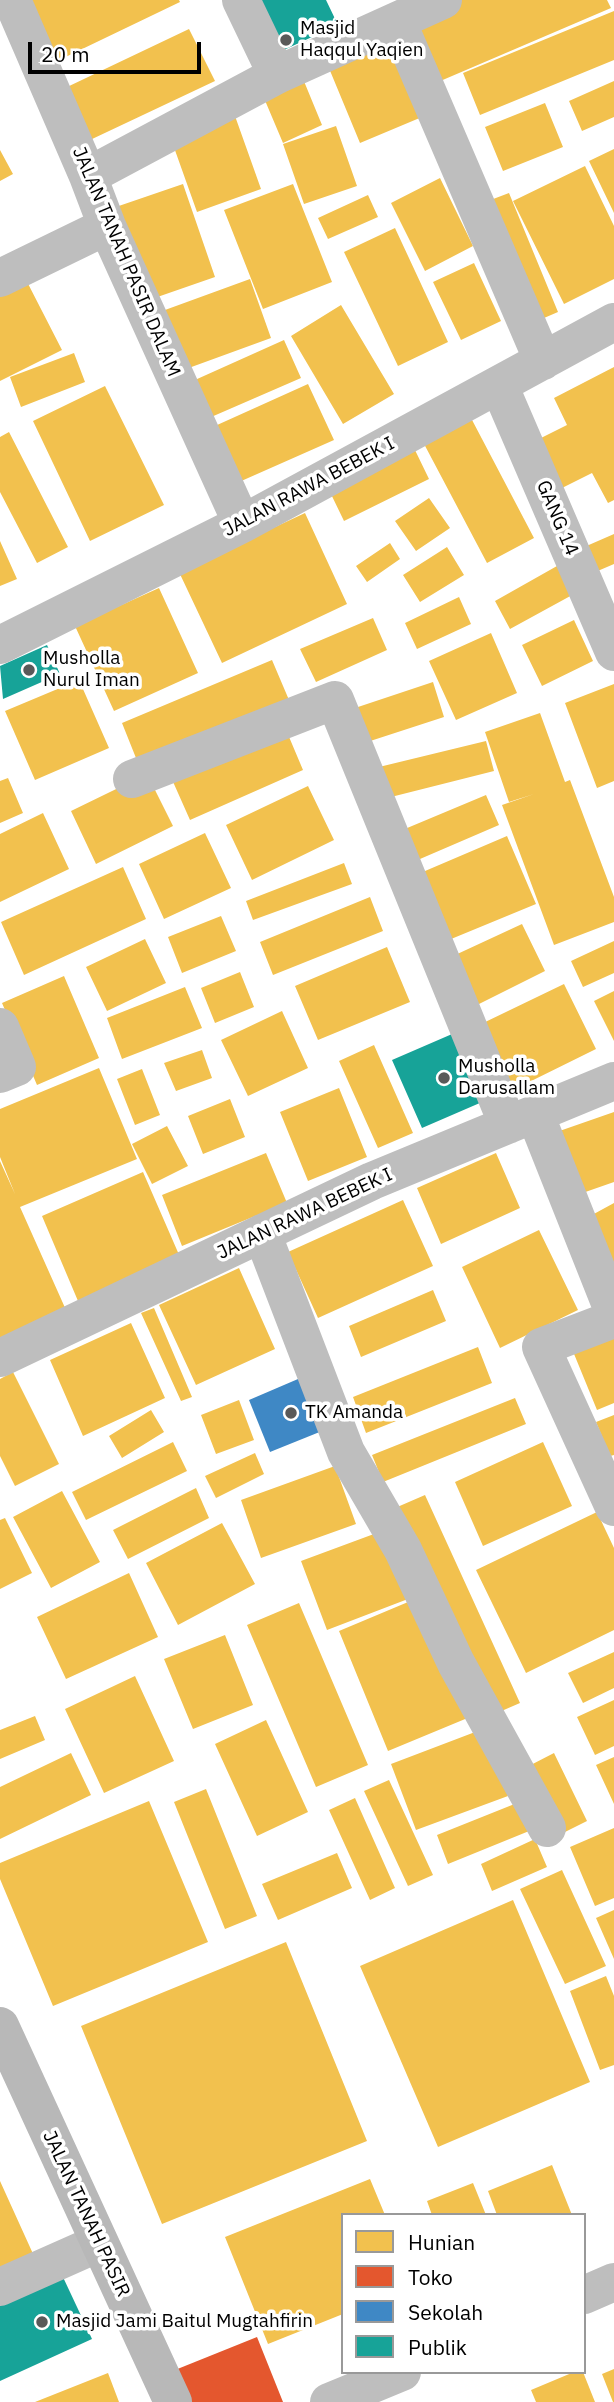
<!DOCTYPE html>
<style>
body{margin:0}
#map{position:relative;width:614px;height:2402px;overflow:hidden;background:#fff;font-family:"IBM Plex Sans",sans-serif}
canvas{display:block}
.legend{position:absolute;left:341px;top:2213px;width:245px;height:161px;box-sizing:border-box;background:#fff;border:2px solid #999;margin:0;padding:9px 12px;list-style:none;font-size:21px;color:#000}
.legend li{display:flex;align-items:center;gap:14px;height:35px}
.legend b{width:35px;border:2px solid #999}
.scale{position:absolute;left:28px;top:42px;width:173px;height:32px;box-sizing:border-box;border:4px solid #000;border-top:0;padding-left:9px;font-size:21px;line-height:24px;white-space:nowrap;color:#000;-webkit-text-stroke:5px #fff;paint-order:stroke}
</style>
<div id="map">
<canvas width="614" height="2402"></canvas>
<ul class="legend">
<li><b style="height:19px;background:#f2c14e"></b>Hunian</li>
<li><b style="height:19px;background:#e4572e"></b>Toko</li>
<li><b style="height:19px;background:#3f88c5"></b>Sekolah</li>
<li><b style="height:19px;background:#17a398"></b>Publik</li>
</ul>
<div class="scale">20 m</div>
</div>
<script>
const g = document.querySelector('canvas').getContext('2d');
g.lineJoin = 'round';
function paint(path, color) { g.fillStyle = color; g.fill(path, 'evenodd'); }
function strokePath(path, color, width, dash) { g.strokeStyle = color; g.lineWidth = width; g.lineCap = dash ? 'butt' : 'round'; g.setLineDash(dash || []); g.stroke(path); }
function drawText(font, color, halo, rows, align = 'center') {
  g.font = font + ' "IBM Plex Sans",sans-serif'; g.lineWidth = 7; g.setLineDash([]); g.textBaseline = 'middle'; g.strokeStyle = halo; g.fillStyle = color; for (const [text, x, y, turn = 0] of rows) {
    g.save(); g.translate(x, y); g.rotate((+turn || 0) * Math.PI / 180); g.textAlign = isNaN(turn) ? turn : align; if (halo) g.strokeText(text, 0, 0); g.fillText(text, 0, 0); g.restore();
  }
}
paint(new Path2D(`
 M28 0H179L180 2 51 64Z
 M449 0H607L611 8 438 82 410 17Z
 M614 11V60L480 115 463 73Z
 M189 29 215 81 90 140 65 88Z
 M389 35 422 117 360 143 326 61Z
 M301 74 322 125 283 143 261 91Z
 M614 81V117L582 131 569 101Z
 M545 103 563 147 503 171 485 127Z
 M235 116 261 189 197 212 171 139Z
 M336 126 357 186 304 204 283 144Z
 M614 149V213L589 161Z
 M0 150 13 174 0 181Z
 M585 166 614 226V279L564 304 513 201Z
 M440 178 473 246 425 271 391 203Z
 M183 184 215 277 143 302 110 209Z
 M293 184 332 282 263 309 224 210Z
 M509 193 558 312 530 324 480 204Z
 M368 195 378 217 328 239 318 218Z
 M395 228 448 342 398 366 344 252Z
 M474 263 501 321 461 340 433 282Z
 M22 272 62 350 0 381V283Z
 M250 279 271 338 175 373 154 314Z
 M341 305 394 394 343 424 291 336Z
 M284 340 301 378 202 421 186 384Z
 M74 353 85 382 21 407 10 377Z
 M614 367V500L608 503 592 473 558 490 533 442 567 425 554 398Z
 M308 384 334 440 230 486 206 430Z
 M105 386 164 505 90 541 33 421Z
 M471 418 534 538 487 563 423 442Z
 M9 432 68 547 37 563 0 492V437Z
 M414 448 429 479 344 521 329 490Z
 M429 498 450 528 416 551 395 521Z
 M305 513 347 604 222 663 179 572Z
 M614 534V564L586 576 575 551Z
 M0 541 17 579 0 586Z
 M390 543 400 559 367 582 356 566Z
 M447 547 464 575 420 602 403 575Z
 M557 566 574 594 510 629 495 601Z
 M159 588 198 673 114 711 75 626Z
 M459 597 471 624 417 649 405 623Z
 M373 618 387 650 316 682 300 649Z
 M574 620 593 661 542 686 522 645Z
 M491 633 517 693 456 720 429 661Z
 M272 660 289 700 138 763 122 723Z
 M79 680 109 748 35 780 5 711Z
 M433 682 444 717 358 745 346 711Z
 M614 684V781L597 788 565 703Z
 M540 713 565 782 570 780 614 897V922L554 945 502 805 534 794 509 802 485 732Z
 M284 725 303 770 190 820 170 775Z
 M486 741 494 771 387 798 379 767Z
 M147 774 173 826 96 864 71 811Z
 M8 778 23 813 0 823V781Z
 M308 786 334 840 252 880 226 825Z
 M486 795 499 825 413 862 400 831Z
 M43 813 69 869 0 902V834Z
 M205 833 231 888 164 919 139 864Z
 M507 836 536 904 439 944 411 877Z
 M344 863 352 884 253 920 246 901Z
 M123 867 146 919 24 975 1 922Z
 M370 897 383 931 273 975 260 942Z
 M221 916 236 951 182 973 168 937Z
 M522 924 545 971 477 1005 453 956Z
 M145 939 166 983 107 1011 86 967Z
 M614 941V973L583 987 571 961Z
 M387 947 410 1002 318 1040 295 986Z
 M240 972 254 1007 215 1023 201 988Z
 M64 976 99 1058 37 1085 2 1003Z
 M564 984 596 1049 511 1091 479 1025Z
 M185 987 202 1028 122 1059 107 1018Z
 M614 991V1041L594 1001Z
 M282 1011 308 1068 248 1096 221 1040Z
 M374 1045 413 1133 378 1148 339 1061Z
 M202 1050 212 1078 176 1091 164 1063Z
 M99 1068 137 1159 20 1207 66 1310 0 1339V1161L15 1194 0 1157V1109Z
 M142 1069 160 1115 135 1125 117 1079Z
 M339 1088 367 1157 308 1181 280 1112Z
 M230 1099 245 1137 203 1154 188 1116Z
 M614 1112V1182L571 1197 548 1135Z
 M167 1126 188 1166 152 1184 132 1144Z
 M266 1153 287 1203 182 1246 162 1195Z
 M496 1153 520 1208 441 1244 417 1188Z
 M143 1172 180 1257 78 1301 42 1216Z
 M403 1200 433 1266 318 1318 288 1252Z
 M614 1203V1282L581 1221Z
 M539 1230 578 1310 500 1348 462 1267Z
 M239 1268 275 1349 196 1385 159 1305Z
 M433 1290 446 1321 361 1357 349 1326Z
 M154 1308 192 1397 181 1401 141 1313Z
 M131 1323 165 1398 83 1436 50 1360Z
 M614 1332V1403L597 1410 572 1349Z
 M478 1347 492 1383 366 1433 353 1397Z
 M13 1372 59 1464 15 1486 0 1456V1379Z
 M515 1398 526 1424 383 1482 372 1455Z
 M239 1400 254 1440 216 1454 201 1415Z
 M151 1410 164 1432 122 1458 109 1436Z
 M614 1415V1455L610 1456 596 1422Z
 M173 1442 187 1471 86 1520 72 1492Z
 M543 1442 572 1506 483 1546 455 1482Z
 M255 1453 264 1474 216 1498 205 1476Z
 M335 1466 356 1524 261 1558 241 1500Z
 M196 1488 209 1518 128 1559 113 1530Z
 M62 1491 100 1562 51 1588 13 1517Z
 M425 1495 520 1703 490 1716 395 1508Z
 M597 1512 614 1548V1630L526 1673 476 1570Z
 M5 1518 32 1573 0 1589V1520Z
 M222 1523 255 1584 178 1625 146 1563Z
 M382 1531 408 1599 327 1630 301 1561Z
 M129 1573 158 1637 66 1679 37 1617Z
 M420 1597 470 1717 388 1751 339 1631Z
 M299 1603 368 1765 316 1787 247 1625Z
 M225 1635 253 1705 193 1729 164 1659Z
 M614 1652V1688L583 1703 568 1673Z
 M135 1676 174 1761 104 1793 65 1709Z
 M614 1700V1746L595 1755 577 1717Z
 M35 1716 45 1740 0 1759V1730Z
 M266 1720 308 1812 257 1836 215 1744Z
 M483 1729 508 1796 416 1830 391 1764Z
 M71 1753 91 1795 0 1839V1787Z
 M554 1753 587 1821 555 1837 523 1769Z
 M614 1757V1804L596 1765Z
 M389 1780 433 1875 408 1886 364 1791Z
 M206 1789 257 1916 225 1929 174 1802Z
 M355 1798 395 1888 370 1900 329 1810Z
 M527 1799 539 1827 448 1864 437 1835Z
 M149 1801 208 1942 53 2006 0 1879V1863Z
 M614 1828V1898L595 1906 570 1847Z
 M535 1839 547 1867 492 1891 481 1864Z
 M337 1853 352 1888 278 1920 262 1884Z
 M562 1870 606 1966 565 1984 520 1889Z
 M513 1900 590 2082 438 2147 360 1966Z
 M614 1910V1959L596 1918Z
 M286 1942 367 2141 162 2224 81 2026Z
 M606 1976 614 1996V2065L600 2070 570 1991Z
 M552 2165 572 2215H497L488 2191Z
 M370 2179 385 2215H343V2314L268 2344 225 2237Z
 M0 2181 34 2256 0 2271Z
 M473 2183 486 2215H432L427 2201Z
 M614 2369V2402H613L602 2374Z
 M574 2372H583L595 2402H536L531 2390Z
 M108 2373 119 2402H35Z`), '#f2c14e');
paint(new Path2D(`
 M257 2337 283 2402H181L170 2372Z`), '#e4572e');
paint(new Path2D(`
 M312 1373 332 1427 270 1452 249 1400Z`), '#3f88c5');
paint(new Path2D(`
 M247 0H326L338 25 273 55Z
 M47 645 60 674 3 699 0 666Z
 M466 1028 496 1096 422 1128 392 1060Z
 M62 2275 92 2339 0 2381V2305Z`), '#17a398');
strokePath(new Path2D(`
 M12 0 88 176 107 226 242 524
 M241 0 277 75
 M397 21 543 361
 M88 176 277 75 443 0
 M0 278 107 226
 M499 385 614 652
 M0 645 242 524 614 322
 M132 779 335 700 508 1125
 M0 1027 17 1067 0 1074
 M535 1114 614 1313
 M262 1233 346 1452 403 1550 456 1663 547 1828
 M614 1319 541 1347 614 1507
 M0 1358 372 1181 614 1081
 M0 2287 99 2243
 M584 2295 614 2282
 M329 2402 402 2372`), '#bebebe', 38);
strokePath(new Path2D(`
 M0 2026 173 2402`), '#b8b8b8', 38);
for (const [x, y, r, color] of [
 [286,40,7,"#595959"],
 [29,670,7,"#595959"],
 [444,1078,7,"#595959"],
 [291,1413,7,"#595959"],
 [42,2322,7,"#595959"]
]) { const dot = new Path2D(); dot.arc(x, y, r, 0, 2 * Math.PI); g.fillStyle = color; g.fill(dot); strokePath(dot, '#fff', 2.5); }
drawText('19px', '#000', '#fff', [
 ["Masjid",300,29],
 ["Haqqul Yaqien",300,51],
 ["Musholla",43,659],
 ["Nurul Iman",43,681],
 ["Musholla",458,1067],
 ["Darusallam",458,1089],
 ["TK Amanda",305,1413],
 ["Masjid Jami Baitul Mugtahfirin",56,2322]
], 'left');
drawText('19px', '#000', '#fff', [
 ["JALAN TANAH PASIR DALAM",126,262,67],
 ["JALAN RAWA BEBEK I",309,487,-28],
 ["GANG 14",557,518,67],
 ["JALAN RAWA BEBEK I",305,1214,-25],
 ["JALAN TANAH PASIR",86,2214,65]
]);
</script>
